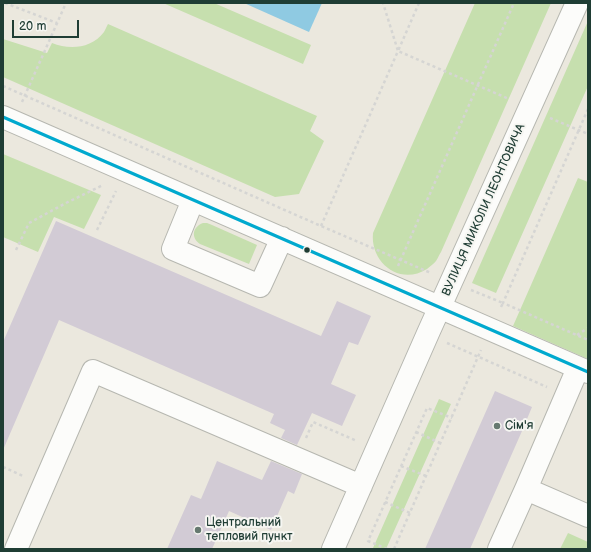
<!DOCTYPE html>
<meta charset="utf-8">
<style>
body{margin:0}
#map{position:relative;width:591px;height:552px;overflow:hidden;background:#ebe8de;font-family:"Balsamiq Sans",sans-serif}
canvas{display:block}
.frame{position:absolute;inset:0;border:4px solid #1f3d34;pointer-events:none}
.scale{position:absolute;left:12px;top:20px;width:67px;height:18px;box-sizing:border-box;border:2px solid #1f3d34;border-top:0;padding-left:5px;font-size:12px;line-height:14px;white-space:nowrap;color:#1f3d34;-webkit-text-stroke:3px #f6f6f2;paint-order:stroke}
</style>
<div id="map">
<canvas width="591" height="552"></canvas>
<div class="frame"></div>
<div class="scale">20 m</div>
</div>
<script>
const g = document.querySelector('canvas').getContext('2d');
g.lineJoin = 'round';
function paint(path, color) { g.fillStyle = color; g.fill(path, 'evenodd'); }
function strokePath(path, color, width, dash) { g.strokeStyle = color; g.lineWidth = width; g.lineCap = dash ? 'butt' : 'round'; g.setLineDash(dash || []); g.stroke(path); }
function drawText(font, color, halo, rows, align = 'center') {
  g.font = font + ' "Balsamiq Sans",sans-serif'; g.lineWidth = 4; g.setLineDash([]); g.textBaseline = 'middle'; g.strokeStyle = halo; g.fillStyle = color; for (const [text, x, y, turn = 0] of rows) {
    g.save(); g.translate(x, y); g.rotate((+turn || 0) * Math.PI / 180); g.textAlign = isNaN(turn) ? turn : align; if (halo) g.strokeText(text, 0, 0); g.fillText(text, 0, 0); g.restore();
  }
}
paint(new Path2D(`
 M163 3H214L311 45 303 64Z
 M475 3H551L441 252C439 255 438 258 436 261 434 264 430 266 427 269 400 286 370 263 373 233Z
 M588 21V86L496 293 472 283Z
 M108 24 317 116 310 131 324 141 299 194 275 197 3 77V39L47 53 52 43C69 50 91 49 104 32 105 30 107 26 108 24Z
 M3 154 101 195 84 229 54 217 38 252 3 237Z
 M578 178 588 182V359L513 326Z
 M203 223H207L212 225 257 245 249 264 200 244C191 238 192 227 203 223Z
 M439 399 451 404 386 549H377L373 548Z
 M568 533 588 542V549H560Z`), '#c6dfae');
paint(new Path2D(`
 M244 3H322L309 32Z`), '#8fcae2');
paint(new Path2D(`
 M56 221 321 336 337 301 371 316 358 345 349 342 331 384 356 395 342 426 312 413 297 445 281 438 285 430 270 423 274 414 59 320 3 450V342Z
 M495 391 532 407 522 431 470 549H425Z
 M217 461 262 480 271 461 302 474 294 494 288 491 271 530 229 511 212 549H167L191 495 201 499Z`), '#d2cbd5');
const minor = new Path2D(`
 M3 117 588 372
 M193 200 173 249 260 286 282 238
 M526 489 588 516
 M16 549 93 371 361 486
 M333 549 429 331 577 3
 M499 549 526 489 578 368`);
strokePath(minor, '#b6b7b0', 24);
strokePath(new Path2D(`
 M5 3 57 23
 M419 3 398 51 509 99
 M3 86 321 226 431 273
 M22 102 66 3
 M588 109 503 303 588 340
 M550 118 588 134
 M321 226 398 51 383 3
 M97 230 116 191
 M16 250 29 223 66 203 103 185
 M398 266 514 3
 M471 290 503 303 500 309
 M577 335 588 328
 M447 343 547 387
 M416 432 440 443
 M306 438 313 422 357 441
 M401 466 426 476
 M3 467 23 476
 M385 502 410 513
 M387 549 368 541 427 408 452 418
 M394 549 481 350`), '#d5d5d3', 2.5, [3, 3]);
strokePath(minor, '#fcfcfa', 22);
strokePath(new Path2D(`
 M3 117 588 372`), '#00a9ce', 3);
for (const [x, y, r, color] of [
 [307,250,3.5,"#1f3d34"],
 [497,426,4,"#667970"],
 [198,530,4,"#667970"]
]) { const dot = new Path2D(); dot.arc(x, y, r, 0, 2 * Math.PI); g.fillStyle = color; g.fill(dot); strokePath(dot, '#f6f6f2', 1.5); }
drawText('12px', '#1f3d34', '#f6f6f2', [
 ["ВУЛИЦЯ МИКОЛИ ЛЕОНТОВИЧА",484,210,-66]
]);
drawText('12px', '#1f3d34', '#f6f6f2', [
 ["Сім'я",505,426],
 ["Центральний",206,523],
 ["тепловий пункт",206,537]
], 'left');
</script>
